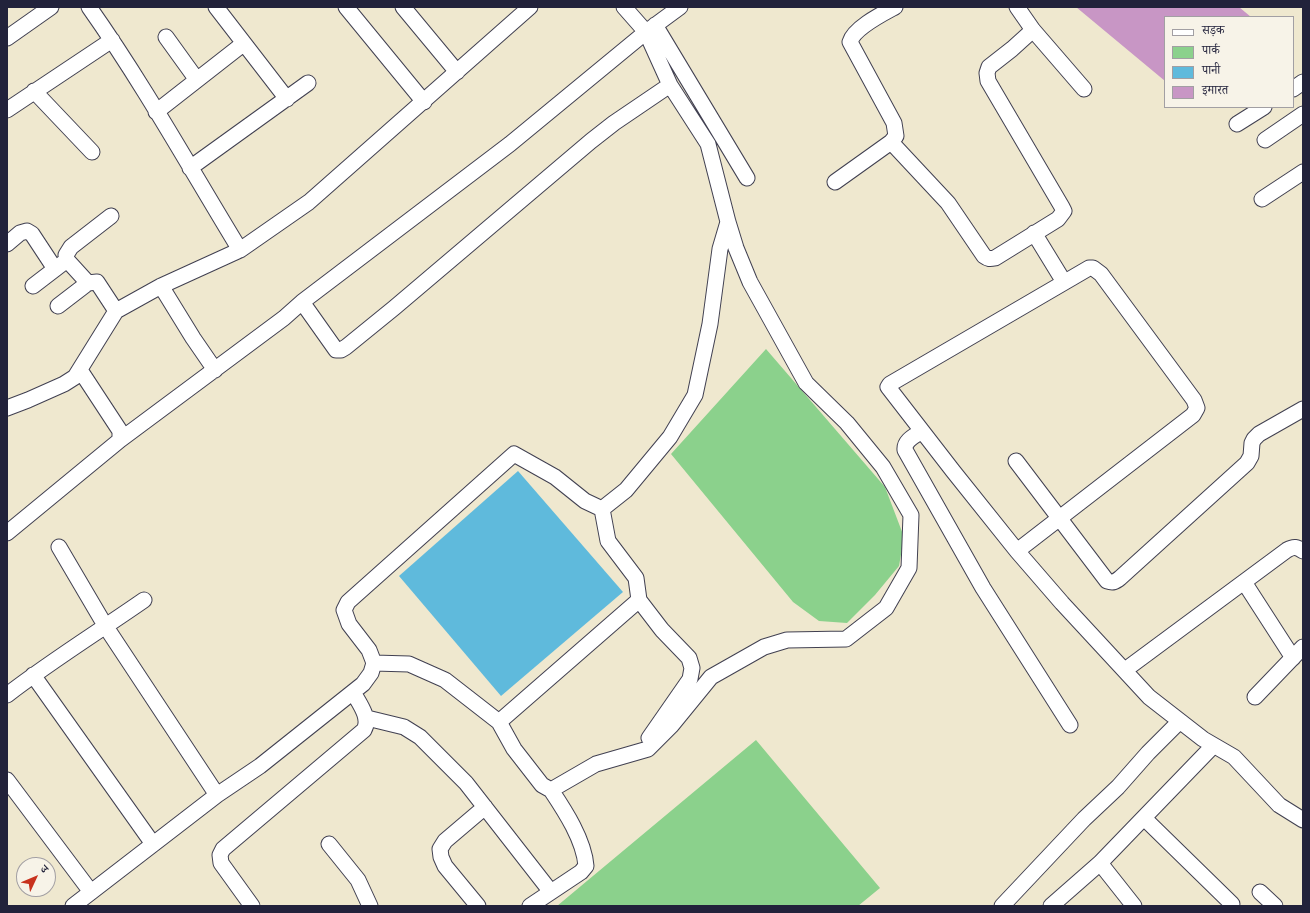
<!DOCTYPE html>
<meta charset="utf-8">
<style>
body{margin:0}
#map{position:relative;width:1310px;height:913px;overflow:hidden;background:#efe8cf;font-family:"IM FELL French Canon","Noto Serif Devanagari",serif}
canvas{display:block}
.frame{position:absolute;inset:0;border:8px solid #22223b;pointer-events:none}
.legend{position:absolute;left:1164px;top:16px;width:130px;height:92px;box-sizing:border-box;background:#f7f3e8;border:1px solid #a29fa3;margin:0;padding:5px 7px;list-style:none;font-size:12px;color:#22223b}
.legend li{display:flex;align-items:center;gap:8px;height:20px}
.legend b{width:20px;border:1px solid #a29fa3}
.north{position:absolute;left:16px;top:857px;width:40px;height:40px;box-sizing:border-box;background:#f7f3e8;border:1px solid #a29fa3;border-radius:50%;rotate:46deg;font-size:11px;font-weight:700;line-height:16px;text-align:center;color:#22223b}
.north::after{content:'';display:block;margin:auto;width:14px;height:18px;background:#c8321e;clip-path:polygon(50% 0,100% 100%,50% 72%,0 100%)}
</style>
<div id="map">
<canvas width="1310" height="913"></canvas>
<div class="frame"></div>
<ul class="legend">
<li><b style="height:5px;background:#fff"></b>सड़क</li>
<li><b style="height:11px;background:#8bd18c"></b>पार्क</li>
<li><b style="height:11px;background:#5fbadc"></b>पानी</li>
<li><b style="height:11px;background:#c896c5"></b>इमारत</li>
</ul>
<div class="north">उ</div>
</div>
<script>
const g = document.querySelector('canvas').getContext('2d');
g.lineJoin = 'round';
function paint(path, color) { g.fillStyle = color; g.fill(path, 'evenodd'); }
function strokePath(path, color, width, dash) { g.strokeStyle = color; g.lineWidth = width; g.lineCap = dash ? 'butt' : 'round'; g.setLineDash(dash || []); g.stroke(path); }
paint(new Path2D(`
 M766 349 885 487 904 537 899 566 875 595 847 623 819 621 793 602 671 454Z
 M756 740 880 888 858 906H557Z`), '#8bd18c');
paint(new Path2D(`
 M518 471 623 592 501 696 399 576Z`), '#5fbadc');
paint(new Path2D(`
 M1076 7H1239L1251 17H1165V81Z`), '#c896c5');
const minor = new Path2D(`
 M89 7C144 85 190 168 240 250
 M216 7 287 99
 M346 7 424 102
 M403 7 457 72
 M1017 7 1033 30 1084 89
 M655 25 747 178
 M166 37 197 80
 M7 38 51 7
 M1293 89 1303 82
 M34 91 92 152
 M7 110 112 40
 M156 112 243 44
 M1237 124 1264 107
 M1265 140 1303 114
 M891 142 948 203 984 256C988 259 990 259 995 258L1058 219 1064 211 1062 207 988 81 987 73 989 67 1012 49 1033 30
 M190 168 308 83
 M835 182 891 142 896 136 894 123 850 42C854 28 882 14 895 7
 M1262 199 1303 172
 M1034 233 1064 282
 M7 244 20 233 27 231 32 234 55 269
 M88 283 67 260 66 255 71 247 111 216
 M33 286 63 263
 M161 286 193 338 215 370
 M302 302 336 350H341L346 347 394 308 591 141 614 123 670 85
 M58 306 88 283 97 282 116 311
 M7 408 28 400 64 384 75 377 116 311 161 286 240 250 309 202 530 7
 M922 431C915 436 904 440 905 450L983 588 1070 725
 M120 440 284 318 302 302 510 144 646 32 680 7
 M1016 461 1107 581C1113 583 1115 582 1120 578L1247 463 1251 456 1252 443 1254 439 1259 434 1303 409
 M7 533 120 440V431L80 370
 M59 547 106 627 217 795
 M1017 551 1193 415 1197 408 1194 400 1101 274 1093 268H1089L890 384 888 387 953 471 1017 551 1062 603 1149 697 1203 739 1234 757 1279 805 1303 820
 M1244 582 1293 658
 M639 600 662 630 689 658 692 668 690 679 649 738
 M374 663 409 664 445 680 499 722 514 749 542 785 551 790 596 764 648 749 671 726 711 677 764 647 787 640 846 639 886 608 909 568 911 515 883 467 847 423 806 383 750 282 736 248 728 222 708 144 670 85 646 32 624 7
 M1125 670 1287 550C1294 546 1297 547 1303 551
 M33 675 153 844
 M7 695C51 661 98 632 144 600
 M1255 697 1303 647
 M367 718 404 727 420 737 466 783 551 892
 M499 722 639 600 636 578 608 541 602 509
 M7 780 91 892
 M1144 818 1232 904
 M329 844 358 880 370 906
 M1100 863 1134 906
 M1260 892 1275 906
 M73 906 217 795 260 766 363 684 371 673 374 663 369 650 349 624 344 610 348 602 514 454 555 477 585 501 602 509 626 490 670 437 695 395 710 324 720 249 728 222
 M252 906 221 863 220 855 223 849 364 730C371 718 359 703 353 692
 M478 906 445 866 441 857 440 849 445 841 485 807
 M530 906 581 872 586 866C584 840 565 811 551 790
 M1002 906 1084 819 1118 787 1148 753 1180 721
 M1051 906 1100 863 1213 746`);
strokePath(minor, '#414051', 17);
strokePath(minor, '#fff', 15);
</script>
